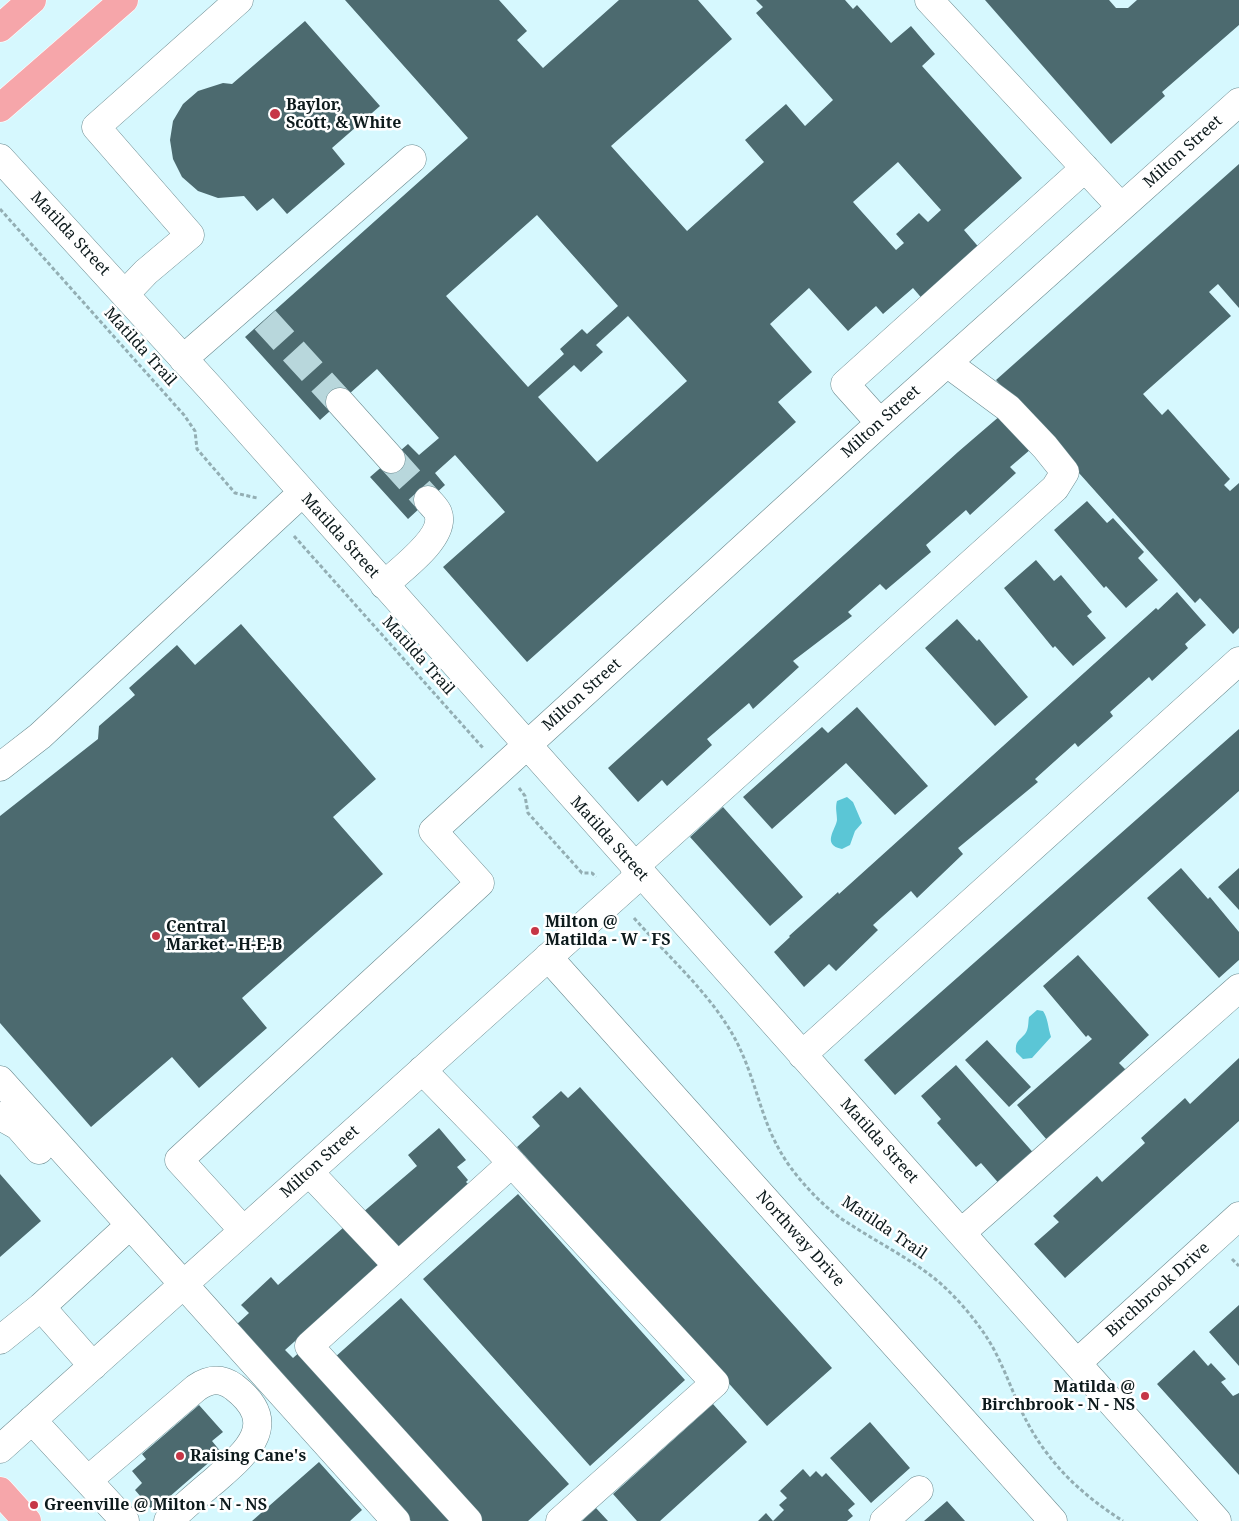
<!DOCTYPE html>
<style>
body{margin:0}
canvas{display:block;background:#d6f8fe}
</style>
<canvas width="1239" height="1521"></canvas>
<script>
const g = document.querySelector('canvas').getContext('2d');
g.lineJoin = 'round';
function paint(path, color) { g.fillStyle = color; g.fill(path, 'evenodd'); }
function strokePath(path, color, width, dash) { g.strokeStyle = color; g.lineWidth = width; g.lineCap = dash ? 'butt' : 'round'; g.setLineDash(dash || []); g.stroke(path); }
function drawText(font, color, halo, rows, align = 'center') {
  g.font = font + ' "Noto Serif",serif'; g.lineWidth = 5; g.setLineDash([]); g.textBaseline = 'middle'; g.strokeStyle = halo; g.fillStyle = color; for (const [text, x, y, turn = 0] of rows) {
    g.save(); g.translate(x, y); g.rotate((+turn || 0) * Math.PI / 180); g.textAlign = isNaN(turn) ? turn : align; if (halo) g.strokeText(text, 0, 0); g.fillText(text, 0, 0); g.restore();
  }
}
paint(new Path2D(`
 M847 797 853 802 862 823 855 831 850 845 842 849C821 845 836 829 837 820 837 813 835 808 837 801Z
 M1037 1010 1043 1011C1048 1018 1048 1028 1051 1037L1032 1058 1023 1059 1016 1052C1015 1041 1019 1041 1025 1034 1029 1029 1028 1022 1029 1017Z`), '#5bc6d6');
paint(new Path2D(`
 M345 0H499L527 31 517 40 543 68 619 0H698L732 39 611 146 687 231 764 162 745 140 786 104 805 126 833 100 756 13 763 7 756 0H845L853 9 857 5 891 43 911 26 935 54 922 66 1022 178 964 230 982 251 925 302 913 288 883 314 876 306 848 331 809 288 770 324 812 372 778 402 796 422 527 662 443 567 505 512 455 455 435 473 445 485 408 519 370 477 408 444 419 455 439 438 377 369 320 420 245 337 468 138ZM898 162 941 210 928 222 919 213 896 234 904 243 896 250 853 202ZM537 215 618 306 587 334 582 329 560 349 564 354 528 387 446 296ZM628 316 687 381 597 462 538 397 574 365 581 372 603 352 596 345Z
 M985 0H1109L1116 8H1128L1137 0H1239V25L1162 92 1165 96 1111 144Z
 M305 21 380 106 332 148 345 164 287 214 273 198 257 211 244 196 218 198 198 191 182 177 173 159 170 140 173 121 183 104 198 91 223 83 232 84Z
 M1239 164V308L1218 284 1209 292 1231 316 1143 394 1162 415 1168 409 1230 479 1224 485 1230 491 1239 483V628L1233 634 1200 598 1195 603 996 380Z
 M1001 415 1031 449 1010 467 1016 473 970 515 966 510 926 545 931 552 886 590 880 584 848 612 852 616 793 661 799 667 753 709 749 703 707 739 712 745 667 786 662 780 638 802 608 768 958 452Z
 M1087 501 1107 523 1113 518 1144 552 1138 558 1158 580 1126 608 1106 586 1104 588 1054 530Z
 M1036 560 1054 581 1061 575 1092 612 1087 616 1106 638 1073 666 1055 646 1053 648 1004 588Z
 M1177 592 1206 625 1185 644 1188 648 1152 681 1149 677 1110 712 1113 716 1078 747 1075 743 1035 779 1038 782 958 848 963 854 917 898 911 891 873 925 878 930 836 971 829 964 804 987 774 952 790 937 789 936 838 892 839 894 1156 608 1158 610Z
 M957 619 977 641 979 639 1028 697 995 726 925 648Z
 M241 624 376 779 333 817 383 874 242 998 267 1028 199 1088 172 1057 91 1127 0 1023V816L98 739 99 726 135 695 129 688 177 645 195 665Z
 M857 707 928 786 895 815 846 763 772 829 743 797 822 727 828 733Z
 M1239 729V791L895 1095 864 1060Z
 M723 807 803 897 770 926 690 837Z
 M1181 868 1208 899 1210 897 1239 932V960L1219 978 1147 898Z
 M1239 868V910L1218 887Z
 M1078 955 1149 1035 1119 1063 1126 1070 1047 1140 1017 1105 1092 1039 1088 1035 1086 1037 1043 986Z
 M987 1040 1031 1087 1009 1107 965 1060Z
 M1239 1058V1121L1065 1278 1034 1244 1059 1222 1053 1216 1097 1176 1102 1182 1145 1143 1141 1138 1185 1098 1190 1104Z
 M956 1065 1037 1157 1002 1187 981 1163 976 1167 937 1123 941 1119 921 1096Z
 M580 1087 832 1368 767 1426 517 1147 540 1126 532 1117 561 1091 568 1098Z
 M439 1128 466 1160 457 1167 468 1180 466 1182 470 1186 395 1251 362 1213 417 1166 408 1155Z
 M0 1174 41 1221 0 1257Z
 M518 1194 685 1380 590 1466 423 1279Z
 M344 1227 379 1266 285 1350 293 1358 302 1350 455 1521H411L236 1325 249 1313 241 1305 271 1277 278 1285Z
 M401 1298 569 1484 528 1521H481L334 1358Z
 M1239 1305V1366L1209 1332Z
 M1194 1350 1208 1366 1211 1363 1226 1379 1221 1382 1233 1396 1239 1393V1475L1157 1384Z
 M713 1404 747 1442 660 1521H637L613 1494Z
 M199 1405 223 1432 212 1441 221 1452 153 1511 135 1490 142 1483 132 1471 146 1459 142 1454Z
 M870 1422 910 1468 871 1503 830 1458Z
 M319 1462 362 1510 350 1521H252Z
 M803 1469 810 1477 816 1471 822 1477 826 1473 855 1504 848 1510 853 1516 847 1521H758L766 1513 773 1521 784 1510 779 1505 787 1498 780 1491Z
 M947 1501 965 1521H924Z
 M596 1508 608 1521H582Z`), '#4c6a6f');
strokePath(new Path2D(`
 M265 320 340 402
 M391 459 428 500`), '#b8d7dc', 28, [28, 14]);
const minor = new Path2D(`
 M929 0 1121 207
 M0 158 212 390 1217 1521
 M125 294 146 272 190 235 96 127 239 0
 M183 359 412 159
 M340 402 391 459
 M880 423 845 384 1085 168
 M384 585C400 570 447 537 438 513 436 508 431 504 428 500
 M0 767 40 736 302 493
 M634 867 1055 488 1065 472 1045 447 1008 408 947 363
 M548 957 1053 1521
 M802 1055 1239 661
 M422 1070 495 1145 715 1383 560 1521
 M0 1080 396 1521
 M0 1116 18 1126 39 1150
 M309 1172 398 1266
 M243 1230 179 1160 480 883 433 831 880 423 1239 102
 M961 1233 1239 988
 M41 1307 93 1366
 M0 1340 41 1307 129 1226
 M1077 1363 1239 1216
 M32 1420 125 1521
 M0 1449 641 874
 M88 1480 196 1388C209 1379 220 1377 234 1387 282 1424 246 1453 214 1481 198 1494 183 1508 168 1521
 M468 1521 309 1346 512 1163
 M884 1521 919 1490`);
const major = new Path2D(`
 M0 28 32 0
 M0 108 124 0
 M0 1491 27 1521`);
strokePath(minor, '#6b8a8f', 29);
strokePath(major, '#fff', 29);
strokePath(new Path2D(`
 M0 209 184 415 195 431 197 449 235 493 257 498
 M294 536 483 748
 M519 788 525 796 528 813 582 873H592L596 877
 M634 918C670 959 719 1001 741 1051 760 1093 762 1128 791 1168 806 1188 827 1210 848 1223 874 1240 901 1254 926 1272 947 1287 966 1308 981 1329 1002 1357 1011 1392 1027 1422 1050 1465 1082 1495 1123 1521
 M1232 1259 1239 1266`), '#93aeb3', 3, [4, 2.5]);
strokePath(minor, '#fff', 28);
strokePath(major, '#f6a6aa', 28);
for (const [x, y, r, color] of [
 [275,114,6,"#c63646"],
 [535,931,5,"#c63646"],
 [156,936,5,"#c63646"],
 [1145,1396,5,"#c63646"],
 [180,1456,5,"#c63646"],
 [34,1505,5,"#c63646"]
]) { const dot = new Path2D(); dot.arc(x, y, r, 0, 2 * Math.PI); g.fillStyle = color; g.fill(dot); strokePath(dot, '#fff', 2); }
drawText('bold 16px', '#0d1a1c', '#fff', [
 ["Baylor,",286,105],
 ["Scott, & White",286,123],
 ["Milton @",545,922],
 ["Matilda - W - FS",545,940],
 ["Central",166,927],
 ["Market - H-E-B",166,945],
 ["Matilda @",1135,1387,"right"],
 ["Birchbrook - N - NS",1135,1405,"right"],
 ["Raising Cane's",190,1456],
 ["Greenville @ Milton - N - NS",44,1505]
], 'left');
drawText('16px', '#0d1a1c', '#fff', [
 ["Milton Street",1183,152,-42],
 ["Matilda Street",70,234,47],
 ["Matilda Trail",140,347,48],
 ["Milton Street",881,422,-42],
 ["Matilda Street",340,536,48],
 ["Matilda Trail",418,656,48],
 ["Milton Street",582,695,-42],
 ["Matilda Street",609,839,48],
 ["Matilda Street",879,1141,48],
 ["Milton Street",320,1162,-42],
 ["Matilda Trail",884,1228,34],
 ["Northway Drive",800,1239,48],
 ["Birchbrook Drive",1158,1290,-42]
]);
</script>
